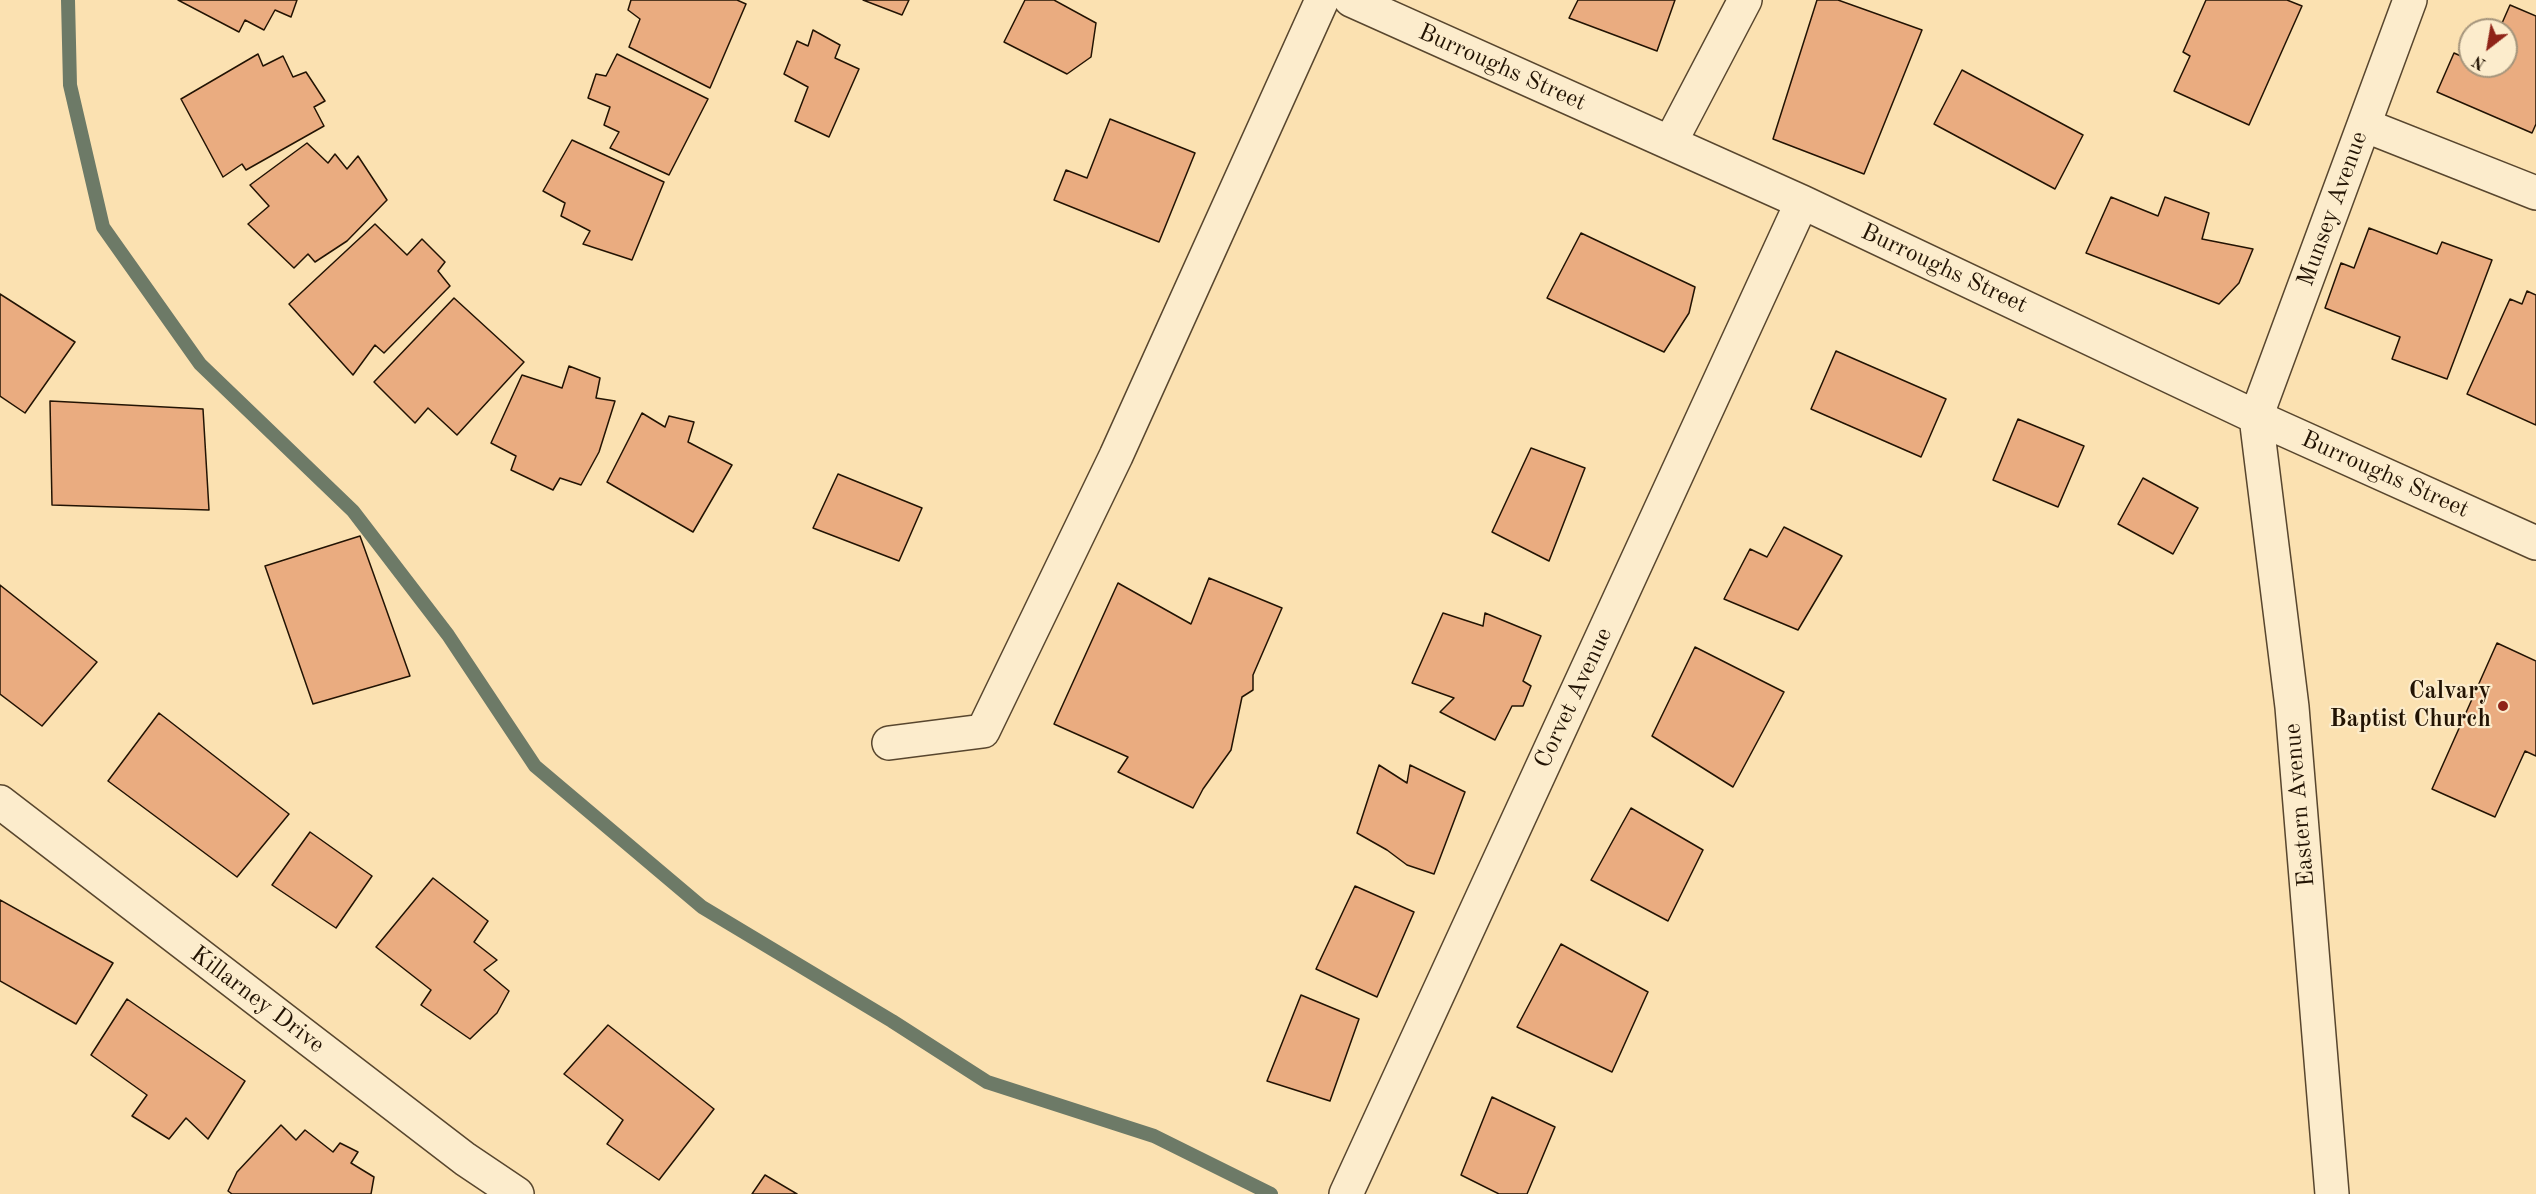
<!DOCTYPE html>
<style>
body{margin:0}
#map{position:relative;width:2536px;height:1194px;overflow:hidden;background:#fbe1b1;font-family:"Old Standard TT",serif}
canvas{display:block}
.north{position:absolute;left:2458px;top:18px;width:60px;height:60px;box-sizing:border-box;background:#fceccc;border:2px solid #a5957c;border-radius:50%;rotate:211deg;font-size:16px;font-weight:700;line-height:24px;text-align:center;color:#221303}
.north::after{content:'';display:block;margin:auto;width:21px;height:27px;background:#8f2418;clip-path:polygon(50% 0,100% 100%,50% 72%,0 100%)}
</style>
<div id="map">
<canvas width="2536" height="1194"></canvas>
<div class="north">N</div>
</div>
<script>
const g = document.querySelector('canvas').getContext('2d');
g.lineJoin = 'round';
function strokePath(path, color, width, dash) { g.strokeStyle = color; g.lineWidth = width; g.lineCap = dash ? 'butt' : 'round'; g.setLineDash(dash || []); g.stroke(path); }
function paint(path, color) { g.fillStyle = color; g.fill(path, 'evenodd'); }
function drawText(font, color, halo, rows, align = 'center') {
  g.font = font + ' "Old Standard TT",serif'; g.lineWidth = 4.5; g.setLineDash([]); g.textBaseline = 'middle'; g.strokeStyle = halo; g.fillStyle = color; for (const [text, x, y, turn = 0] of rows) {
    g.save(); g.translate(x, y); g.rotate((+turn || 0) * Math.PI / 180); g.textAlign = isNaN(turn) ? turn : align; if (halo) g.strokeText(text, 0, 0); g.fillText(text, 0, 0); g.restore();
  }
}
strokePath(new Path2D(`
 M68 0 70 85 103 227 200 364 353 511 448 635 535 766 702 907 892 1021 987 1082 1154 1136 1271 1194`), '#6d7a67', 14);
const building = new Path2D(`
 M178 0H297L291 17 275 10 264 30 245 20 239 32Z
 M631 0H737L746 4 710 88 629 47 640 19 628 10Z
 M863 0H909L902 15Z
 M1025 0H1054L1096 23 1091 57 1067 74 1004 42Z
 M1578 0H1675L1657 51 1569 18Z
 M1817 0H1838L1922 30 1864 174 1773 139Z
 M2206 0H2287L2302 6 2249 125 2174 91 2190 56 2183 52Z
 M2510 5 2536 16V124L2532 133 2437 92 2454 53 2470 60V66H2506V30H2499Z
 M813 30 840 45 835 58 859 69 829 137 795 121 808 87 784 74 797 41 808 46Z
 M258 54 263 66 283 56 293 77 306 72 325 101 314 107 324 126 246 170 242 164 223 177 181 99Z
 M617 54 708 99 669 175 610 148 619 132 604 125 610 107 588 98 596 74 606 76Z
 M1962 70 2083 135 2055 189 1934 124Z
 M1110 119 1195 153 1159 242 1054 200 1066 170 1087 178Z
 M572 140 664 182 632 260 583 244 590 231 561 216 565 203 543 191Z
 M307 143 328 163 335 154 347 169 358 156 387 200 347 241 315 262 308 254 294 268 248 224 269 206 250 185Z
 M2111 197 2158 216 2165 197 2209 213 2202 239 2253 249 2239 283 2219 304 2086 253Z
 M375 224 407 255 422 239 445 262 438 271 450 286 384 353 375 345 353 375 289 304Z
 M2369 228 2437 254 2442 242 2492 260 2447 379 2392 359 2400 337 2325 308 2341 263 2354 268Z
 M1581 233 1695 287 1689 313 1664 352 1547 298Z
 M2527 291 2536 295V425L2467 394 2510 299 2522 304Z
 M0 294 75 342 25 413 0 396Z
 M454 298 524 362 457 435 428 408 415 423 374 382Z
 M1836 351 1946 399 1921 457 1811 409Z
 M569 366 600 378 596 398 615 401 599 452 581 485 560 478 553 490 511 470 516 456 491 443 522 375 562 388Z
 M50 401 203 409 209 510 52 505Z
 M642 413 665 427 669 416 694 422 688 442 732 465 693 532 607 482Z
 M2018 419 2084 446 2058 507 1993 480Z
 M1531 448 1585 468 1549 561 1492 532Z
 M838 474 922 508 899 561 813 528Z
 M2143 478 2198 508 2173 554 2118 524Z
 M1784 527 1842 556 1798 630 1724 599 1750 549 1767 557Z
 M360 536 410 676 313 704 265 566Z
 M1209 578 1282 608 1253 675V690L1242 697 1231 750 1203 789 1193 808 1118 772 1128 757 1054 724 1118 583 1191 624Z
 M0 585 97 662 42 726 0 694Z
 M1443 613 1483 626 1485 613 1541 636 1523 681 1531 686 1523 706H1512L1495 740 1440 712 1454 698 1412 683Z
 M2497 643 2536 661V756L2525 751 2495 817 2432 789Z
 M1695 647 1784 692 1733 787 1652 736Z
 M159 713 289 814 237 877 108 781Z
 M1379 765 1407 783 1410 765 1465 792 1434 874 1407 865 1387 850 1357 833Z
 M1631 808 1703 850 1668 921 1591 880Z
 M310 832 372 876 336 928 272 885Z
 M433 878 488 921 474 942 497 960 484 970 509 991 497 1013 470 1039 421 1005 431 990 376 947Z
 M1355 886 1414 912 1377 997 1316 969Z
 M0 900 113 963 76 1024 0 981Z
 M1561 944 1648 992 1612 1072 1517 1027Z
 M1301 995 1359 1019 1330 1101 1267 1081Z
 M127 999 245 1081 208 1139 186 1118 169 1139 132 1116 147 1095 91 1055Z
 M608 1025 714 1109 659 1180 607 1144 623 1120 564 1074Z
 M1492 1097 1555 1127 1527 1194H1499L1461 1175Z
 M281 1125 296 1140 305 1130 333 1152 340 1143 358 1152 351 1163 374 1177 371 1194H232L228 1191 237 1172Z
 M765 1175 797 1194H752Z`);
paint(building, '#eaac80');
strokePath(building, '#221303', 1.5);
const minor = new Path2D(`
 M1351 0 1802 202 2256 417 2536 543
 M2364 125 2536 193
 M1670 143 1745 0
 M889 743 983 731 1116 456 1322 0
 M0 802 465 1159 517 1194
 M1346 1194 1802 202
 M2332 1194 2292 707 2256 417 2410 0`);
strokePath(minor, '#58462e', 36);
strokePath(minor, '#fceccc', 33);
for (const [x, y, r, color] of [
 [2503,706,6,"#8f2418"]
]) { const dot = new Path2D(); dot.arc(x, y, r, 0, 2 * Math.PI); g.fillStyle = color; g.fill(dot); strokePath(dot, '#fceccc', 2); }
drawText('24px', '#221303', '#fceccc', [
 ["Burroughs Street",1502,68,24],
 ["Munsey Avenue",2333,209,-70],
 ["Burroughs Street",1944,269,25],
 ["Burroughs Street",2385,475,24],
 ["Corvet Avenue",1574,698,-65],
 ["Eastern Avenue",2300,805,-95],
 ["Killarney Drive",257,1000,37]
]);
drawText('bold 24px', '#221303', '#fceccc', [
 ["Calvary",2491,692],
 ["Baptist Church",2491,720]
], 'right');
</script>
